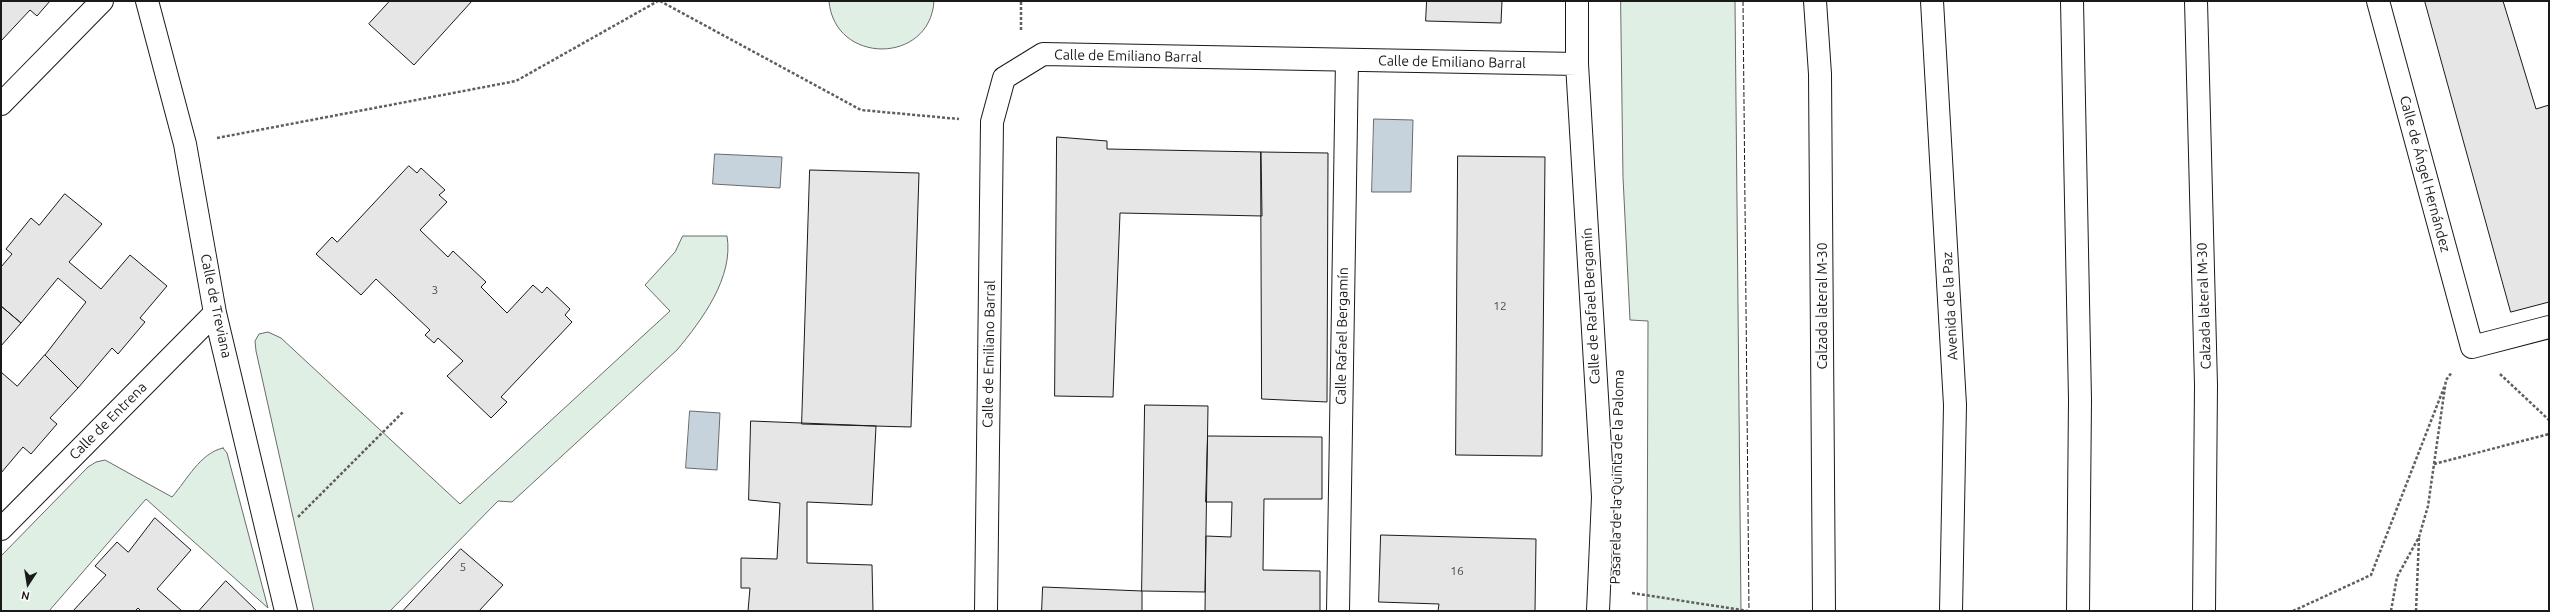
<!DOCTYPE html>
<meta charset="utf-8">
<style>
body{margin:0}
#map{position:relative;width:2550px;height:612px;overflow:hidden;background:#fff;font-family:Ubuntu,sans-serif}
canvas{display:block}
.frame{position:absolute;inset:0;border:2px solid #1a1a1a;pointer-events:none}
.north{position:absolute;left:8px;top:564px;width:40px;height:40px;-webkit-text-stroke:3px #fff;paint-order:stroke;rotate:192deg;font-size:11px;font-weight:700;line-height:16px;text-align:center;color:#1a1a1a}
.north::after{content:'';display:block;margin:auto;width:14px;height:18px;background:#1a1a1a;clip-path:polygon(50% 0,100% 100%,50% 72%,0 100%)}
</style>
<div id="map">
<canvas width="2550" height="612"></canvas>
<div class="frame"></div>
<div class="north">N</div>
</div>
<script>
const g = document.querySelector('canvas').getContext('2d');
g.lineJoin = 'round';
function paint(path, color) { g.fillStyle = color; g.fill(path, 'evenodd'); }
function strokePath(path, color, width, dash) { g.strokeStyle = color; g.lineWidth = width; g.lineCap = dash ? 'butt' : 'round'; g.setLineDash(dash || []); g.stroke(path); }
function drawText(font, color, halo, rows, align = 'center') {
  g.font = font + ' Ubuntu,sans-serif'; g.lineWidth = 3; g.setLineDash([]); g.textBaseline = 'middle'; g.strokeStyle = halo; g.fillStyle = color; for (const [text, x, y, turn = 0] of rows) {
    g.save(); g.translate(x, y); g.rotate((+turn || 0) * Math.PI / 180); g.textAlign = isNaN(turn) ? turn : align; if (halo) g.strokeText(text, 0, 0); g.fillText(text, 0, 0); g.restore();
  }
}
const green = new Path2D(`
 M829 1H934C930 65 834 65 829 1Z
 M1621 1H1735L1741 611H1647L1648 321 1630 320 1623 177Z
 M683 236H727C734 277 702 320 677 350L512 502 498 501 390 611H314L256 351 255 341 259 334 268 332 281 338 460 504 670 311 645 285 675 252Z
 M223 448 227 453 268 608 146 499 49 611H1V556L88 467 96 462 105 460 172 497C187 480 200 453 223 448Z`);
paint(green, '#e0efe3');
strokePath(green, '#6a6a6a', 1);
const water = new Path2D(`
 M1374 119 1413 120 1411 192H1372Z
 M715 154 782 157 780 188 713 184Z
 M690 411 720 413 717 470 686 468Z`);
paint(water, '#c6d2dc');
strokePath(water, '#6a6a6a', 1);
const building = new Path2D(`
 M1 1H50L37 16 30 10 1 41Z
 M390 1H472L414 65 369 24Z
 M1427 1H1502L1501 23 1426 21Z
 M2425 1H2503L2536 109 2549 105V302L2511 312Z
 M1057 137 1107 141V149L1261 152 1262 216 1120 213 1113 397 1055 396Z
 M1261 152 1328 153 1327 402 1262 399Z
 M1458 156 1545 157 1542 456 1456 455Z
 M409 166 417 173 421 168 445 190 439 195 447 202 420 230 448 257 453 251 486 282 481 287 507 313 533 285 542 293 547 287 570 309 565 315 572 322 501 397 507 402 491 418 447 376 463 361 438 338 434 343 425 335 430 330 376 279 361 295 316 254 332 237 337 242Z
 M810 170 919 173 911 427 802 424Z
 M65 194 102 224 69 262 101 289 130 255 167 286 140 318 145 322 118 354 112 348 78 388 45 355 86 302 58 278 21 323 1 306V267L12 254 6 249 31 218 39 225Z
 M1 306 21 323 1 346Z
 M45 355 78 388 50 418 57 424 31 454 23 447 1 473V372L17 386Z
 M1145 405 1208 406 1205 592 1142 591Z
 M751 421 876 426 872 505 807 502V563L872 565 873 611H748L750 588H741V558L777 559 780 503 749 500Z
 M1208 436 1322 437V499H1264L1263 570 1320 571V611H1205L1206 536 1231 537 1232 502H1206Z
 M155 518 191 550 157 589 182 611H141L138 608 135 611H73L106 575 95 566 117 542 128 552Z
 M1381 535 1536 539 1535 611H1438L1439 604 1379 602Z
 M461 549 503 585 479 611H403Z
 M226 581 257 611H199Z
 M1043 587 1142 591V611H1042Z`);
paint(building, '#e6e6e6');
strokePath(building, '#1a1a1a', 1);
const street = new Path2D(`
 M147 1 185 144 215 313 286 611
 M1577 1V64L1603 497 1598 611
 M2378 1 2472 347 2549 327
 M1 104 102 1
 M1 529 215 313
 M986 611 992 122 1004 78 1043 54 1577 64
 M1338 611 1347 60`);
const highway = new Path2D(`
 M1815 1 1820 74 1824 611
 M1932 1 1955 405 1951 611
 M2072 1 2080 400 2078 611
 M2196 1 2206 385 2204 611`);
strokePath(street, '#1a1a1a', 24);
strokePath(highway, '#1a1a1a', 24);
strokePath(new Path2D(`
 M660 1 861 110 959 119
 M1021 30V1
 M217 138 516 81 658 1
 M2500 374 2549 420
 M2434 464 2549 434
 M298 517 404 411
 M1632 593 1748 611
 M2293 611 2371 575 2445 385
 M2391 611 2397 577 2419 537 2428 506 2446 380 2452 372
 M2416 611 2419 538`), '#5f5f5f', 2.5, [3, 2]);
strokePath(street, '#fff', 22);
strokePath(highway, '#fff', 22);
strokePath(new Path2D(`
 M1743 1 1749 611`), '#1a1a1a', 1, [5, 2]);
drawText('12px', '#4d4d4d', null, [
 ["3",435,290],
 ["12",1500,306],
 ["5",463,567],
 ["16",1457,571]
]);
drawText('14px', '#1a1a1a', '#fff', [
 ["Calle de Emiliano Barral",1128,56,1],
 ["Calle de Emiliano Barral",1452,62,1],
 ["Calle de Ángel Hernández",2425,174,75],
 ["Calle de Treviana",216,306,78],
 ["Calle de Rafael Bergamín",1591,306,-93],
 ["Calzada lateral M-30",1822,306,-90],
 ["Avenida de la Paz",1950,306,-93],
 ["Calzada lateral M-30",2204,306,-92],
 ["Calle Rafael Bergamín",1342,336,-89],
 ["Calle de Emiliano Barral",989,354,-89],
 ["Calle de Entrena",108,421,-45],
 ["Pasarela de la Quinta de la Paloma",1617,477,-89]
]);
</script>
